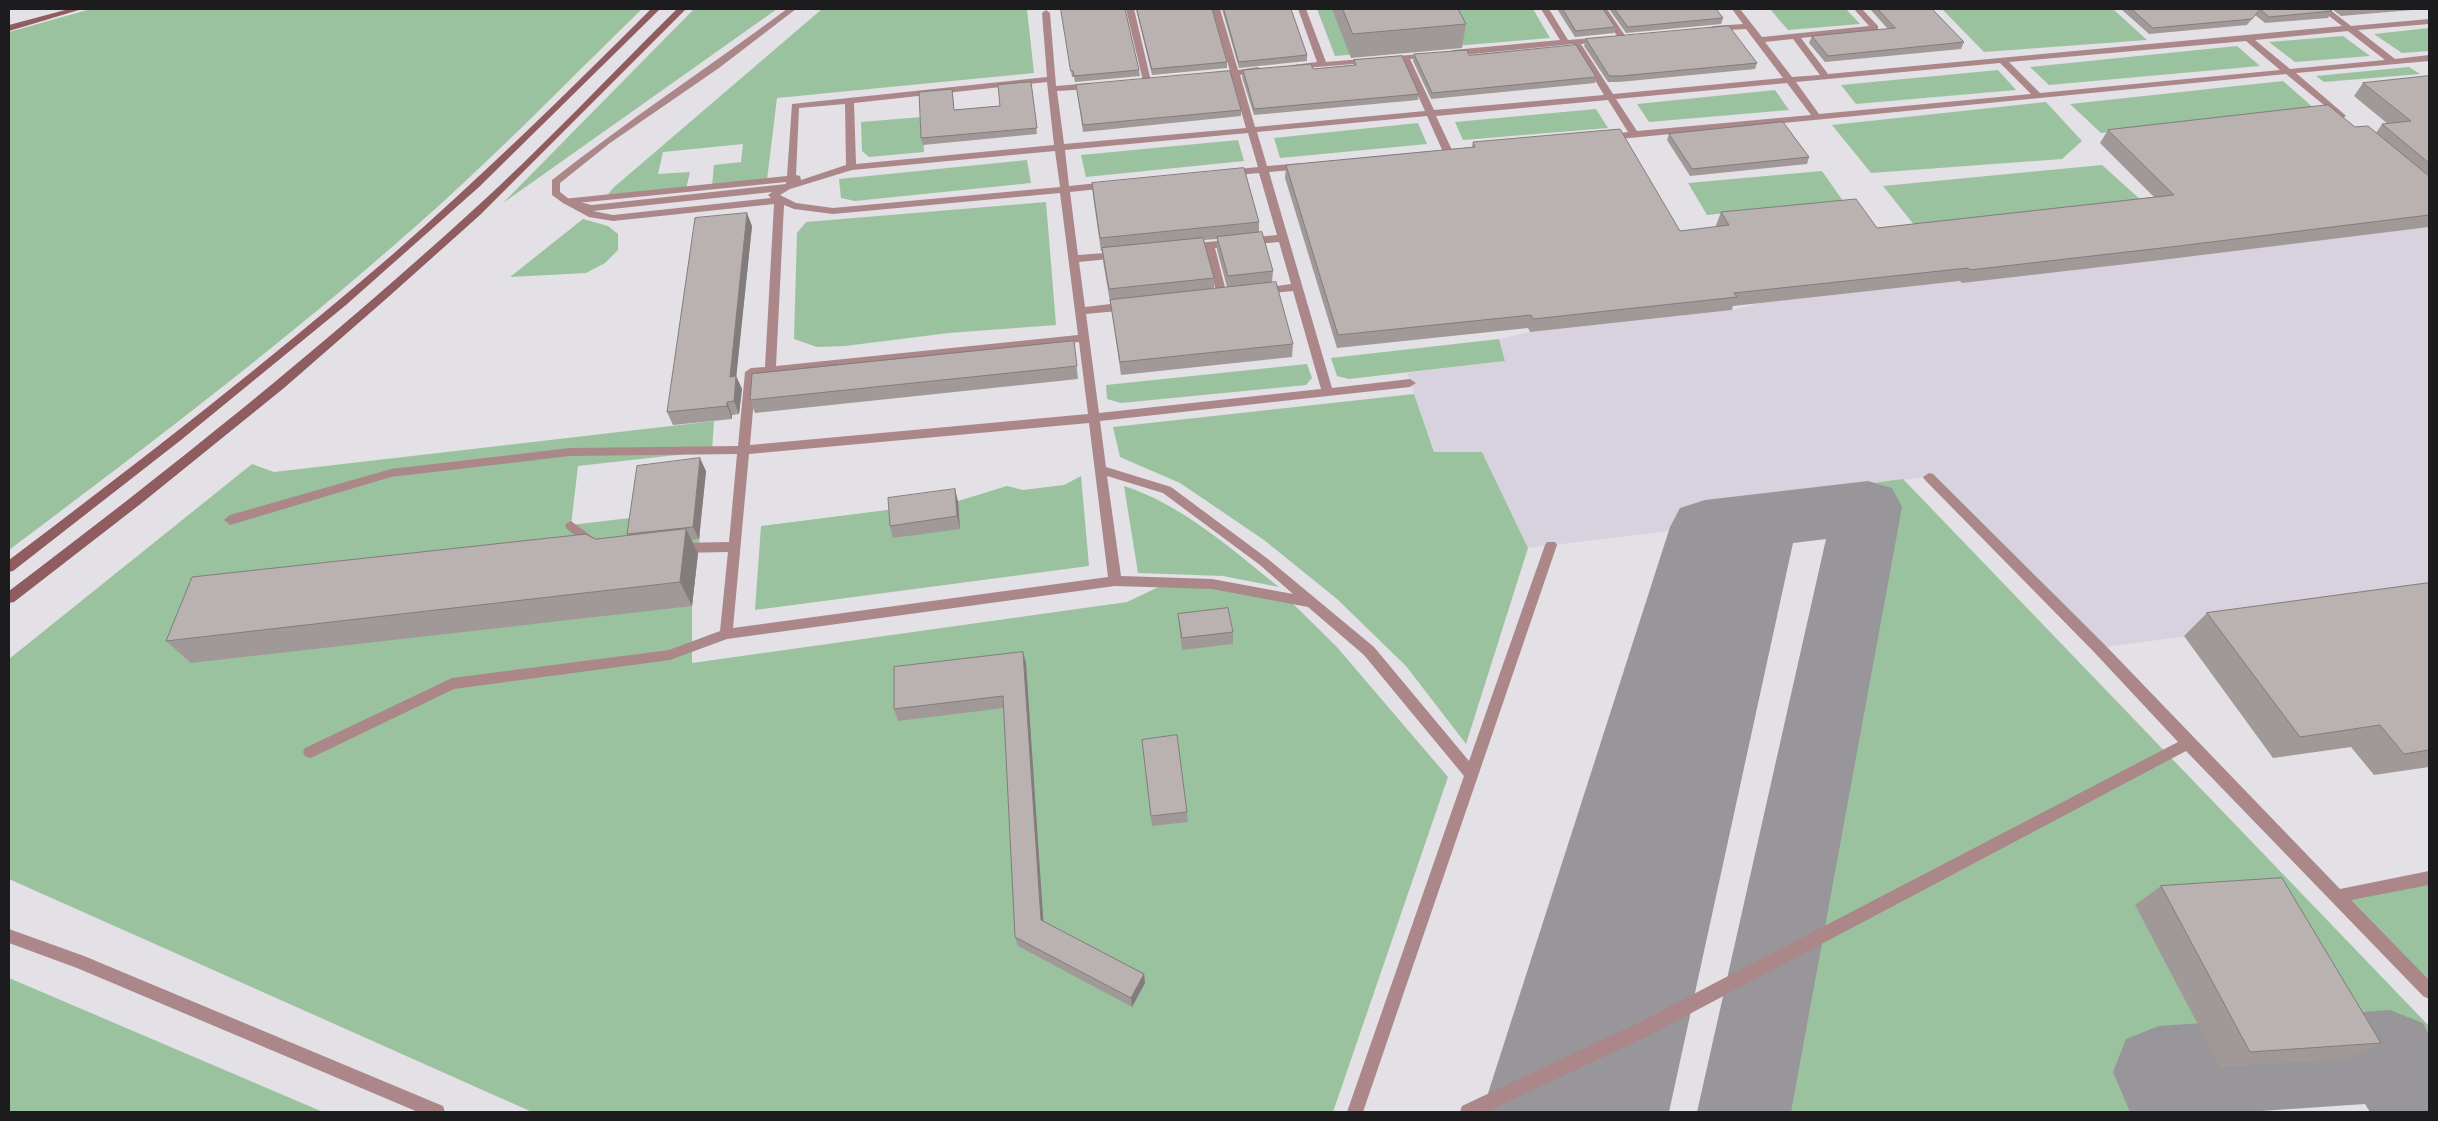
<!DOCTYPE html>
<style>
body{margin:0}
#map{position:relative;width:2438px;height:1121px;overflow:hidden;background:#e3e0e6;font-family:Signika,sans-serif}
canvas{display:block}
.frame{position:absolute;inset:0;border:10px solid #1c1b1d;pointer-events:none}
</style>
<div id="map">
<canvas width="2438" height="1121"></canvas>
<div class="frame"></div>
</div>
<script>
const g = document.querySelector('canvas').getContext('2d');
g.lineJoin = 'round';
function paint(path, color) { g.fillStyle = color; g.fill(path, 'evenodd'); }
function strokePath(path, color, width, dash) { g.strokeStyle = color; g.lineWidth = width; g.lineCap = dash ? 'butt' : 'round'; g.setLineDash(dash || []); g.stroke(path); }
paint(new Path2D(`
 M2429 226V603L2099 648 1928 477 1866 484 1868 507 1528 548 1482 452H1434L1407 373 1505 361 1499 339 1530 332 1732 310 1764 302 2170 259Z`), '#d8d2df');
paint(new Path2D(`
 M91 9H642C576 73 512 139 444 201 306 326 157 439 9 550V32Z
 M694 9H777L503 203Z
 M822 9H1027L1034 73 777 98 767 180 712 186 714 165 741 162 743 144 663 152 658 174 690 172 686 189 605 198 613 188Z
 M1317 9H1533L1550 38 1335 56Z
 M1770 9H1846L1860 24 1788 30Z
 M1942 9H2113L2147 40 1984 52Z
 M2429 28V51L2402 53 2374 34Z
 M2343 36 2370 56 2295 62 2269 42Z
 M2237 46 2260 66 2049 85 2030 67Z
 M2409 67 2420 74 2324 82 2316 76Z
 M1998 70 2016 90 1856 104 1841 85Z
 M2283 81 2316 110 2101 133 2070 104Z
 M1775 90 1789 110 1649 122 1637 104Z
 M2046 102 2082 141 2062 159 1871 173 1832 125Z
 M1596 109 1608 128 1463 140 1455 122Z
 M922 117 924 152 869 157 862 151 861 122Z
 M1418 123 1427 144 1280 158 1274 138Z
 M1238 140 1244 161 1086 177 1081 155Z
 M1027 160 1031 183 855 201 841 198 839 179Z
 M2102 165 2142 201 1915 226 1883 186Z
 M1822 171 1843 201 1707 215 1688 183Z
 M1046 202 1056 325 949 333 845 346 817 347 794 339 797 233 806 222Z
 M583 219 608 226 618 234V250L605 263 586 273 510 277Z
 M1499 339 1505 361 1349 379 1337 376 1331 358Z
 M1307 364 1312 378 1306 385 1121 403 1107 399 1106 385Z
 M1414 394 1434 452H1482L1528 548 1466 744 1406 666 1337 599 1264 540 1180 483 1120 457 1113 427Z
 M714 421 712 451 578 466 571 525 638 517 700 535 692 606V663L1127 602 1167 583 1287 598 1336 646 1448 777 1333 1112H532L9 879V659L252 464 274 472Z
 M1081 476 1089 566 755 610 761 526 958 501 1007 486 1023 490 1064 485Z
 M1903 479 2429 1026V1112H2420L2390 1056 2347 1059 2254 898 2136 906 2220 1067 2159 1072 2178 1112H1745L1791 862 1868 507 1866 484Z
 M1124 486C1183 505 1231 549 1279 587L1223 576 1138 573Z
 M2429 878V985L2338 896Z
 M9 978 323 1112H9Z`), '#9bc29f');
paint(new Path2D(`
 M1868 481 1892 488 1902 507 1791 1112H1697L1826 539 1793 543 1669 1112H1482L1670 527 1680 508 1705 500Z
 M2390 1010 2423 1023 2429 1035V1112H2370L2365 1104 2246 1112H2130L2113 1072 2126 1039 2159 1026Z`), '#98969a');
paint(new Path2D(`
 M1126 9H1134L1151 81 1150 83 1143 81Z
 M1212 9H1220L1238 70 1258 67 1262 70 1258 73 1240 75 1255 127 1425 111 1402 60 1293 69V65L1317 62 1298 9H1306L1326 62 1433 53V57L1410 59 1434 110 1604 95 1573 44 1453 56 1449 53 1453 50 1560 40 1541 9H1549L1568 40 1605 37V41L1581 44 1613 94 1783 78 1746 29 1711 31V27L1714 26 1743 24 1732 9H1740L1762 37 1869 26 1854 9H1862L1878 26V30L1801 38 1828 74 2342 26 2320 9H2329L2351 26 2429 19V24L2358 30 2395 59 2429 55V61L2296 73 2344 114 2346 116 2341 119 2286 74 1609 140 1604 137 1606 135 1628 132 1608 100 1436 116 1453 152 1448 155 1443 152 1427 116 1257 132 1267 166 1303 163 1308 166 1303 169 1269 172 1332 388 1410 379 1416 383 1410 387 1100 421 1106 467 1171 487 1268 559 1374 647 1469 761 1545 545 1547 542H1555L1557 545 1363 1112H1347L1464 776 1364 655 1308 607 1212 589 1115 586 727 639 670 660 454 689 315 756 310 758 305 756 303 752 305 748 452 678 669 650 720 631 728 552 680 553 676 551 674 548 676 545 680 543 729 542 737 454 570 456 391 477 230 525 224 520 230 515 391 469 570 448 738 446 745 372 751 368 765 367 774 204 613 221 589 217 563 203V199L787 176 792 104 1047 77 1042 13 1046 10 1050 13 1056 86 1092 83 1096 86 1092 89 1057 91 1064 144 1246 128 1231 76 1214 78 1210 75 1214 72 1230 71ZM2348 31 2385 60 2290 69 2255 40ZM1793 39 1820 75 1792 77 1765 42ZM2246 41 2280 70 2040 93 2009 62ZM2000 63 2031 94 1819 114 1796 82ZM1047 82 1054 145 856 164 854 103ZM1787 83 1811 115 1637 131 1616 99ZM845 104 846 165 801 180 800 176 796 175 799 108ZM1248 133 1258 167 1228 170 1223 173 1228 176 1259 173 1277 235 1188 244 1183 247 1188 250 1205 249 1217 295 1222 299 1227 295 1215 248 1279 242 1291 284 1262 288 1257 291 1262 294 1293 291 1321 389 1099 413 1086 314 1128 310 1133 306 1128 302 1085 307 1079 262 1119 258 1124 255 1119 252 1078 255 1070 192 1108 188 1113 185 1108 182 1069 186 1065 150ZM1055 151 1060 187 833 208 796 203 780 195 790 189 852 170ZM786 182V184L592 205 587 208 577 203ZM772 192 768 195 771 198 613 215 593 211ZM1060 193 1078 335 776 366 784 205 794 209 833 214ZM1079 342 1088 414 750 445 756 375ZM1089 423 1108 577 733 628 749 454ZM1107 476 1163 493 1260 565 1293 594 1212 579 1121 576Z
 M1599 9H1607L1626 37 1625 39H1619Z
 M1929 473 1933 474 2104 644 2340 889 2429 871V885L2351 900 2429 980V999L2423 996 2186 751 1648 1036 1486 1112H1460L1462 1106 1636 1024 2178 742 2094 652 1925 480 1923 477Z
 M571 521 598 541 600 544 598 547H590L567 529 565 526 567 523Z
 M9 929 84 956 443 1106 445 1112H418L77 968 9 943Z`), '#ac8789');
paint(new Path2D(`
 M787 9H796L719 68 610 143 560 183V192L569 199 595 206V210L592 211 563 203 552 195V180C628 120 709 67 787 9Z`), '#ac8789');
paint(new Path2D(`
 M69 9H82L9 31V25Z
 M651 9H660L479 187 346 305 181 440 13 571 9 572V560C139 462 268 362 392 255 482 176 567 93 651 9Z
 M677 9H686L480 215 386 299 284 388 143 502 14 602 9 603V591C168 471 323 347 471 212 542 148 609 76 677 9Z`), '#8f5c5f');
paint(new Path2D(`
 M1061 9H1125L1139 70 1140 76 1075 82 1074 77H1072Z
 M1136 9H1212L1227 62V68L1152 75Z
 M1222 9H1291L1307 55V61L1239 68Z
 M1332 9H1458L1466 24 1462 48 1351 58Z
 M1557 9H1603L1615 27 1614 33 1575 37Z
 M1609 9H1716L1723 18 1721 24 1626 33Z
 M1870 9H1932L1964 42 1961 49 1825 62 1809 43 1812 36 1888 29Z
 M2121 9H2329L2332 11 2328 18 2265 23 2255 15 2247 25 2149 34Z
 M2332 9H2424L2341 16Z
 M1586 39 1757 63 1755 69 1619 82H1608L1584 46Z
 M1414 54 1469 55 1596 77 1595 83 1431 99 1413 61Z
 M1354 60 1419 94 1418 100 1254 115 1242 77 1243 70 1313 69 1354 65Z
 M2429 76V227L2170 259 1962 283 1960 281 1733 306 1732 310 1530 332 1528 328 1337 348 1285 178 1286 165 1472 147 1473 142 1680 231 1717 227 1716 225 1721 212 1877 228 2154 197 2100 143 2108 130 2355 127 2376 133 2382 124H2388L2354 96 2363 83Z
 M1031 82 1037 134 923 145 921 138 953 96 954 110 1000 106Z
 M1076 85 1241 110V116L1083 132Z
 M1669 134 1809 157 1807 164 1690 176 1667 140Z
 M1092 183 1259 222V233L1273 271 1272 282 1293 344 1292 357 1121 375 1112 313 1111 302H1110L1103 261 1102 251H1101L1093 196ZM1217 239V250L1227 287 1214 289V278L1204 240Z
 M752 226 736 376 742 389 739 414 732 415V419L673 425 667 412Z
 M1074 341 1078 379 755 413 750 400Z
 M706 471 699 539 692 540 698 553 692 606 191 663 166 641 595 539 628 536 627 534Z
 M958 501 960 529 893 538 890 526Z
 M2429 583V767L2374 775 2351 747 2273 758 2184 636 2207 613Z
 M1178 614 1233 632V644L1182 650 1179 626Z
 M1023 652 1026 663 1043 921 1144 974 1145 983 1132 1007 1018 946 1015 937 1004 708 898 721 894 709Z
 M1142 740 1187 812 1188 822 1152 826Z
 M2161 886 2381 1043 2347 1059 2220 1067 2135 905Z`), '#a09998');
paint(new Path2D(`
 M747 213 752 226 735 389 730 377Z
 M736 376 742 389 739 414 734 401Z
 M727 402 732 415V419L727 406Z
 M700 458 706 471 699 539 693 527Z
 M955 489 958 501 960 529 957 516Z
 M686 529 698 553 692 606 680 582Z
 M1023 652 1026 663 1044 930 1041 920Z
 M1144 974 1145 983 1132 1007 1131 998Z`), '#827d7c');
const building = new Path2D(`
 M1061 9H1125L1139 70 1074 76 1073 71H1071Z
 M1137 9H1212L1227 62 1152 69Z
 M1224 9H1291L1307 55 1239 62Z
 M1343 9H1458L1466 24 1353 34Z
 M1563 9H1603L1615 27 1576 31Z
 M1615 9H1716L1723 18 1628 27Z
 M1878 9H1932L1964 42 1828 56 1812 36 1895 28Z
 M2132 9H2329L2332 11 2269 17 2260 9 2252 19 2153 28Z
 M1729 26 1757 63 1621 76H1609L1586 39Z
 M1576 45 1596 77 1432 93 1414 54 1467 50 1469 55Z
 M1402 56 1419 94 1254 109 1243 70 1311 64 1313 69 1356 65 1354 60Z
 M1230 71 1241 110 1083 125 1076 85Z
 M2429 76V163L2382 124 2411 121 2363 83Z
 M1031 82 1037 128 921 138 919 92 952 89 954 110 1000 106 998 85Z
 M2328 105 2355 127 2368 126 2429 176V215L2179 246 1970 270 1968 268 1734 293 1737 297 1533 319 1531 315 1338 335 1286 165 1475 147 1473 142 1620 129 1680 231 1729 225 1721 212 1856 199 1877 228 2174 195 2108 130Z
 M1783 122 1809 157 1692 169 1669 134Z
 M1244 168 1259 222 1100 238 1092 183Z
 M747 213 730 377 736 376 734 401 727 402V406L667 412 695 218Z
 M1262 232 1273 271 1228 276 1217 237Z
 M1203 238 1214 278 1109 289 1102 248Z
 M1276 282 1293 344 1120 362 1110 300Z
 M1074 341 1077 366 750 400 752 374Z
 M700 458 693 527 627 534 637 466Z
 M955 489 957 516 890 526 888 498Z
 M686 529 680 582 166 641 192 577 586 534 595 539Z
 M2429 583V750L2404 754 2380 725 2300 737 2207 613Z
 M1228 608 1233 632 1182 638 1178 614Z
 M1023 652 1041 920 1144 974 1131 998 1015 937 1003 696 894 709V667Z
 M1177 735 1187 812 1151 816 1142 740Z
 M2282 878 2381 1043 2250 1052 2161 886Z`);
paint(building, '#bab2b1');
strokePath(building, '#827d7c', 1);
</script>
